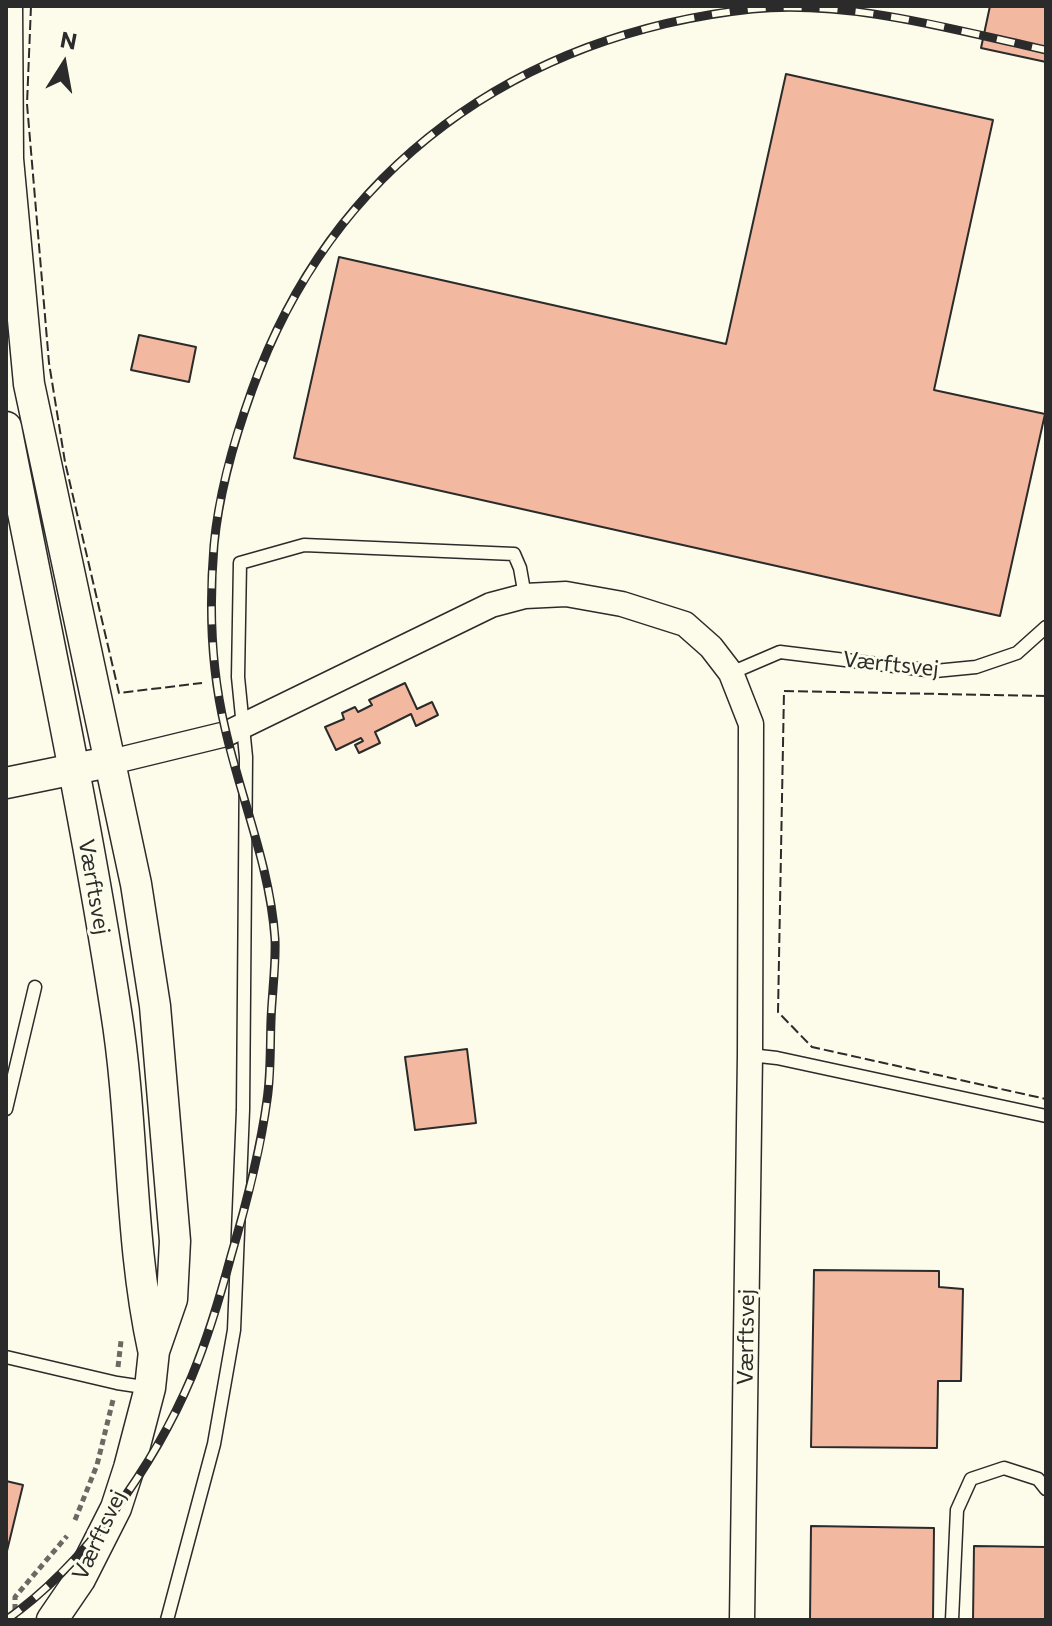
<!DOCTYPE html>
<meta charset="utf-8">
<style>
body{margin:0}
#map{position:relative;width:1052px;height:1626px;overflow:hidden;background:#fdfbea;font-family:Commissioner,sans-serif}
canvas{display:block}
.frame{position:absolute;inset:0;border:8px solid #2b2b2b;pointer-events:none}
.north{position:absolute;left:24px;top:24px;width:80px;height:80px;-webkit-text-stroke:6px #fdfbea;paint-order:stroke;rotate:11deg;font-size:22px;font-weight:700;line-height:32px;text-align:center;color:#2b2b2b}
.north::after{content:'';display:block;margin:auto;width:28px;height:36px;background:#2b2b2b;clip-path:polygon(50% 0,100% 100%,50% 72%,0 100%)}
</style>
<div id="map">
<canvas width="1052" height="1626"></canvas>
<div class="frame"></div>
<div class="north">N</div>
</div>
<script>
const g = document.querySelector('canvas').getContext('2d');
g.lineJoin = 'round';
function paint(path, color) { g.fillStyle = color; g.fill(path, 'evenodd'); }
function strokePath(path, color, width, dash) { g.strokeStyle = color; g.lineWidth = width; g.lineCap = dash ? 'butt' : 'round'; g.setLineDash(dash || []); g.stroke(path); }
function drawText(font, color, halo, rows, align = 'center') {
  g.font = font + ' Commissioner,sans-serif'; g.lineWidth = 6; g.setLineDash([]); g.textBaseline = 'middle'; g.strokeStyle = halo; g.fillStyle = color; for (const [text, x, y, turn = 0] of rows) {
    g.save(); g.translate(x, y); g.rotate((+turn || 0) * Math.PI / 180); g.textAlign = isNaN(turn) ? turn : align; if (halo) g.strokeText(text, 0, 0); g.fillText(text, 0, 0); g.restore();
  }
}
const building = new Path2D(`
 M990 6H1046V62L981 48Z
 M786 74 993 120 934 390 1045 414 1000 616 294 458 339 257 726 344Z
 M139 335 196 347 189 382 131 370Z
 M405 683 417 709 432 702 438 715 416 726 411 714 375 732 380 743 359 753 355 745 363 741 361 738 336 750 325 727 344 719 342 713 355 707 358 712 372 705 369 700Z
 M467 1049 476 1123 415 1130 405 1057Z
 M814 1270 939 1271V1287L963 1289 961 1381H938L937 1448 811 1447Z
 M6 1481 23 1485 6 1555Z
 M811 1526 934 1528 933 1620H810Z
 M974 1546 1046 1547V1620H973Z`);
paint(building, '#f2b8a0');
strokePath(building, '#2b2b2b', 2);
const service = new Path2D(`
 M731 673 780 652 935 671 976 667 1017 653 1046 627
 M750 1055 777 1058 1046 1116
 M6 1109 35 987
 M6 1357 117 1383 150 1388
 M167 1620 214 1444 234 1330 243 1110 246 757 238 677 240 563 304 545 514 554 520 568 525 596
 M952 1620 957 1510 971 1479 1004 1468 1038 1479 1046 1489`);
const minor = new Path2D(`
 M111 762 226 734 491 605 525 596 566 594 622 604 685 624 711 647 731 673 751 724 750 1055 742 1620`);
const tertiary = new Path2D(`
 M7 6 8 159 29 384 136 884 155 1006 175 1241 172 1299 154 1351 150 1388 129 1468 116 1508 80 1579 52 1620
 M6 427C44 621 86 816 116 1011 134 1123 129 1238 153 1349
 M6 783 94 765`);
strokePath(service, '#2b2b2b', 15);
strokePath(minor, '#2b2b2b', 27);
strokePath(tertiary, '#2b2b2b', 33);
strokePath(new Path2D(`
 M118 1367 121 1341
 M75 1520 97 1465 113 1400
 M15 1620V1597L67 1536`), '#6a6964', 5, [6, 4]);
strokePath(service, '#fdfbea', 12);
strokePath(minor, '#fdfbea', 24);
strokePath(tertiary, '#fdfbea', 30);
const rail = new Path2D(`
 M6 1620C85 1565 155 1464 192 1376 208 1337 220 1297 231 1256 246 1205 260 1153 267 1100 271 1074 270 1046 271 1020 272 993 276 966 275 939 270 866 241 799 225 728 211 669 209 605 214 545 219 492 234 440 252 390 332 166 519 34 752 9 851 0 950 29 1046 50`);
strokePath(rail, '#2b2b2b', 9);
strokePath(rail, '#fdfbea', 6, [18]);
strokePath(new Path2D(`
 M31 6 27 104 49 363 65 462 119 693 202 683
 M1046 696 784 691 778 1012 812 1047 1046 1099`), '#2b2b2b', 2, [10, 4]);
drawText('22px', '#2b2b2b', '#fdfbea', [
 ["Værftsvej",891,664,6],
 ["Værftsvej",94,887,80],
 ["Værftsvej",746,1337,-89],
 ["Værftsvej",99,1535,-65]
]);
</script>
